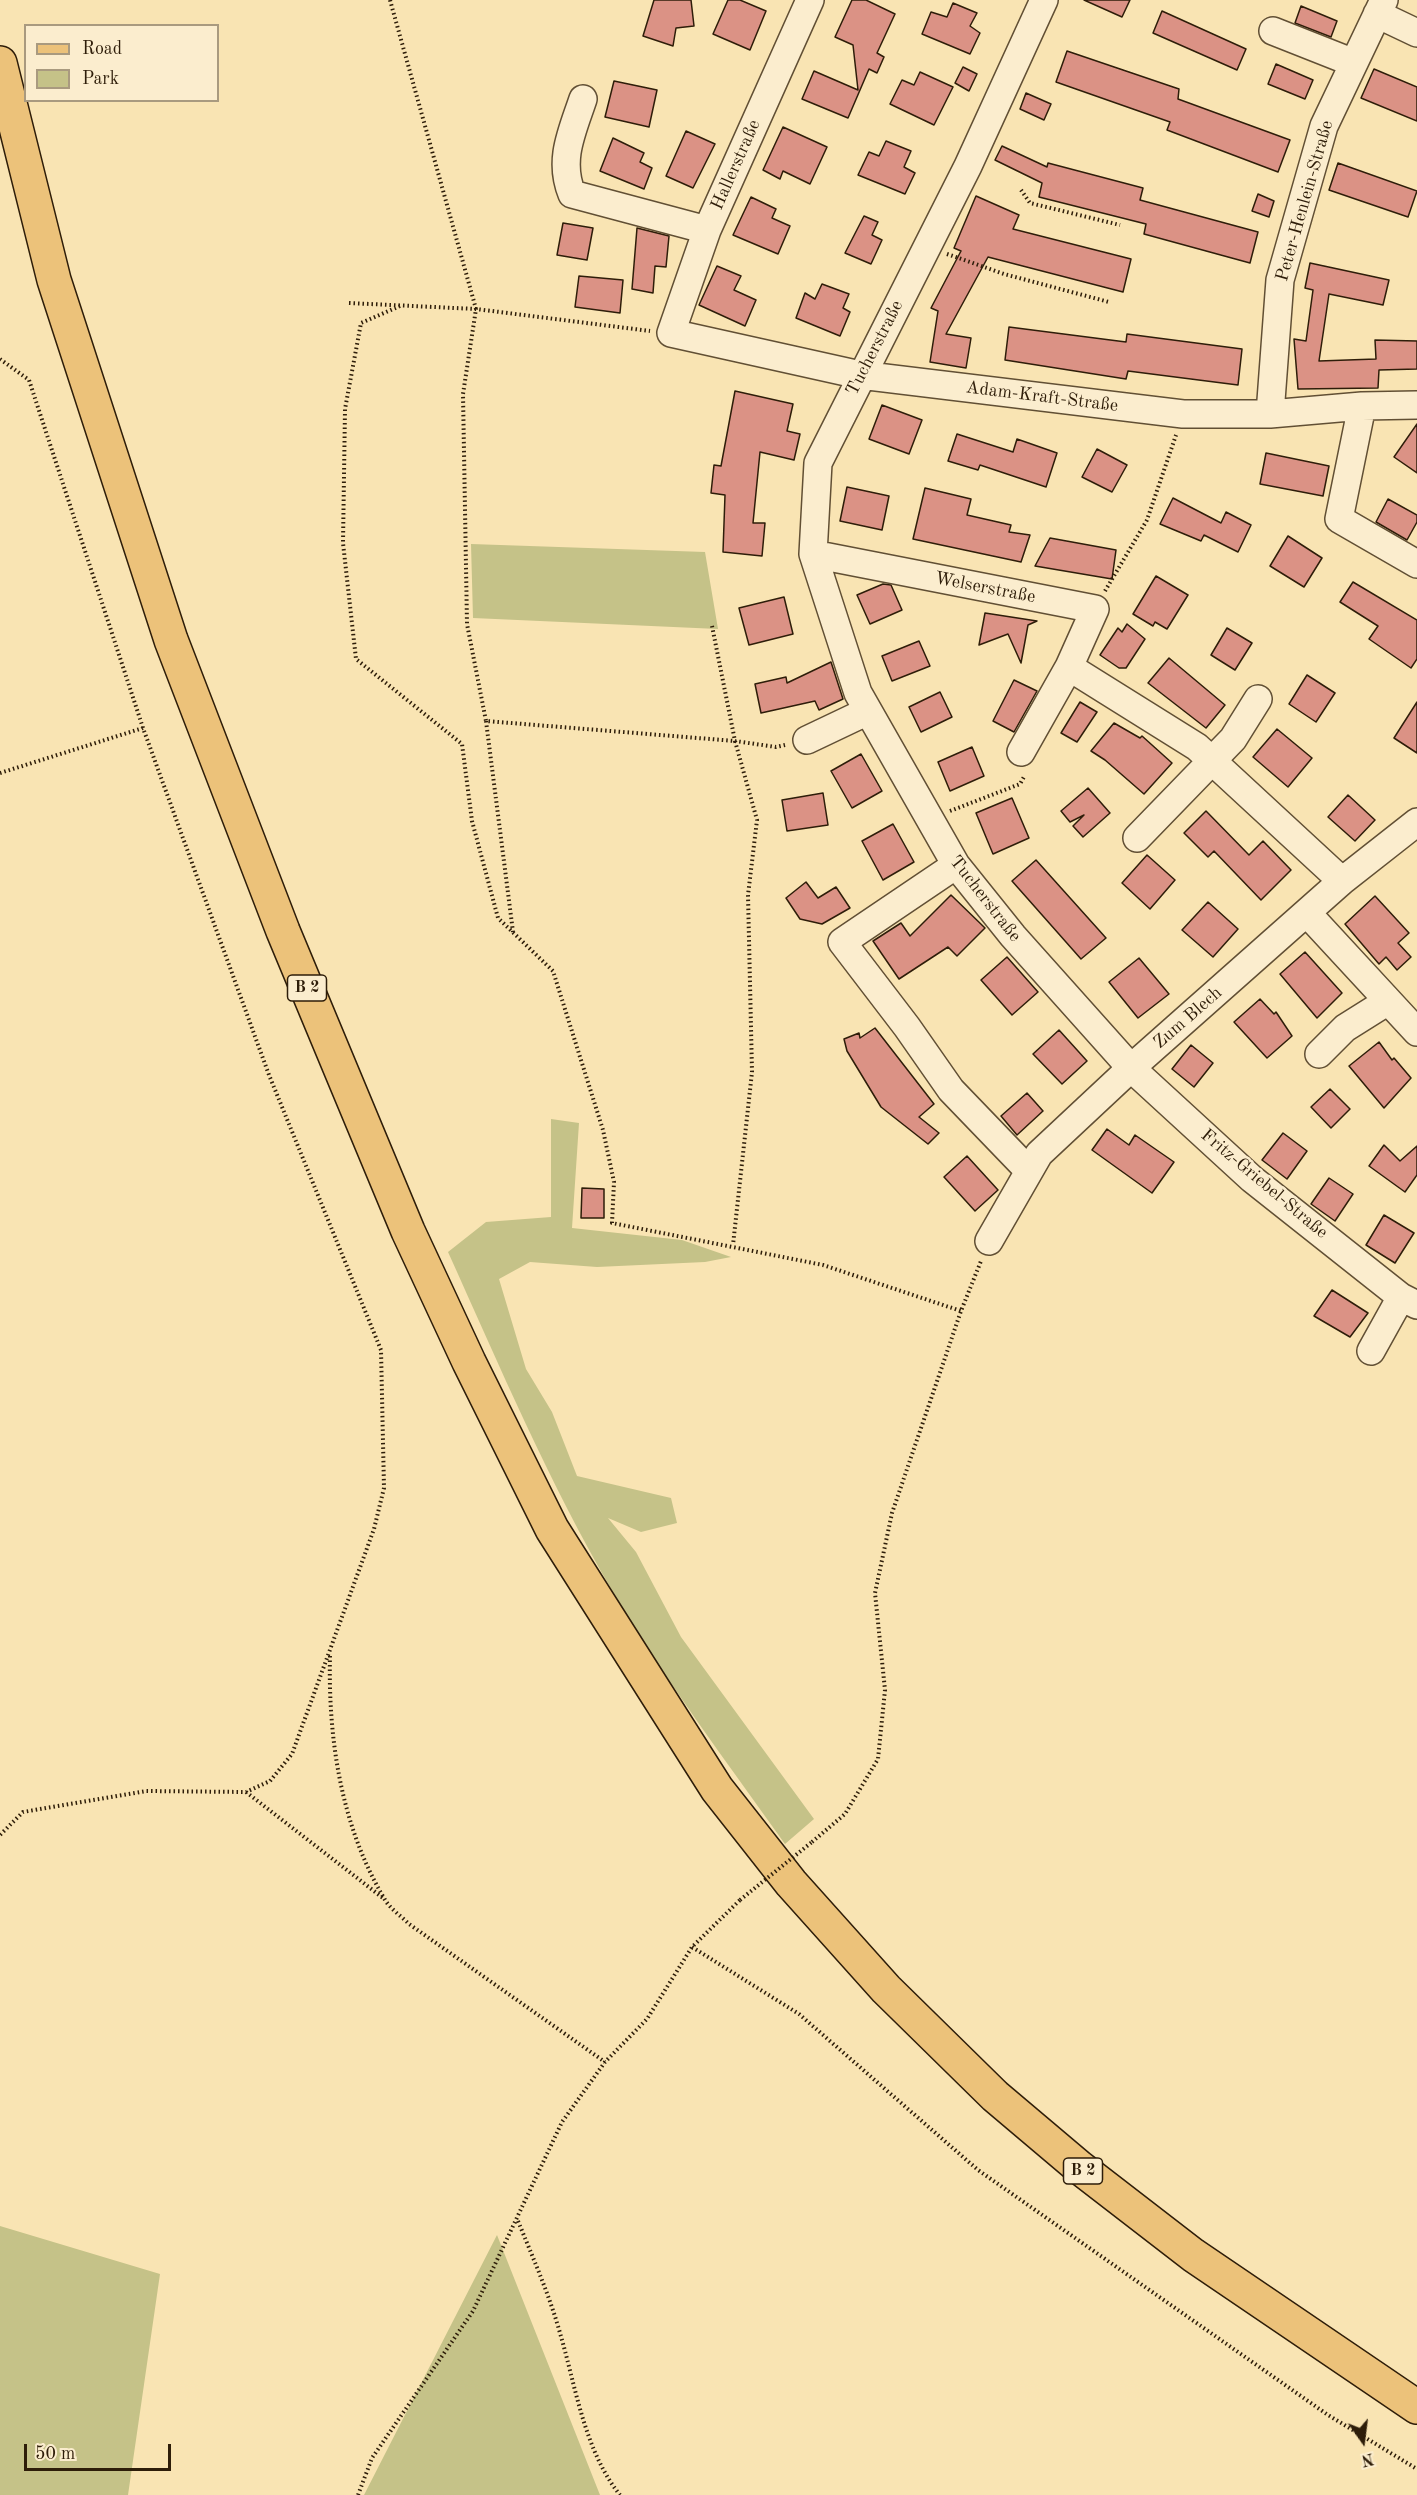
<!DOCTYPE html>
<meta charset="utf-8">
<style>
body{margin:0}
#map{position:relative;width:1417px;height:2495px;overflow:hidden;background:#f9e4b3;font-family:"Old Standard TT",serif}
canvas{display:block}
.legend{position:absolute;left:24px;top:24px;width:195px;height:78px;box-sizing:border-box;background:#fbedce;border:2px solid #a99a7f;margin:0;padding:8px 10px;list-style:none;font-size:18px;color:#2e1d09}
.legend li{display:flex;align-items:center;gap:12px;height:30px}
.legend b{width:30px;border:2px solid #a99a7f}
.north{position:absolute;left:1333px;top:2411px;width:60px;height:60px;-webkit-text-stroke:4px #fbedce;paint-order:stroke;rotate:166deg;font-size:16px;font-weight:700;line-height:24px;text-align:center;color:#2e1d09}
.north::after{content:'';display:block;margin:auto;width:21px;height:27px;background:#2e1d09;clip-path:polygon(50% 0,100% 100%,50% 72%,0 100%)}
.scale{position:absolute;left:24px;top:2444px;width:147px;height:27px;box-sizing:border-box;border:3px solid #2e1d09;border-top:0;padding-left:8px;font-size:18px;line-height:21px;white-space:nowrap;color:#2e1d09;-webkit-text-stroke:4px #fbedce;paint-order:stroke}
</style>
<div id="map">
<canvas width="1417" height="2495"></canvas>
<ul class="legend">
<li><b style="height:8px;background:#ecc27a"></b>Road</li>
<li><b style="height:16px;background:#c5c288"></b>Park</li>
</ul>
<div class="north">N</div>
<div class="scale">50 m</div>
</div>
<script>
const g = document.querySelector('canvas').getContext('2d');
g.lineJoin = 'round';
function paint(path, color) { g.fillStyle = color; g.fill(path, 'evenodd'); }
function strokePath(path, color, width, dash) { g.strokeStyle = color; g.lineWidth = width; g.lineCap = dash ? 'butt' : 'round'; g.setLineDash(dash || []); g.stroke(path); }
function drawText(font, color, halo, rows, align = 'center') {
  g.font = font + ' "Old Standard TT",serif'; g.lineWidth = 5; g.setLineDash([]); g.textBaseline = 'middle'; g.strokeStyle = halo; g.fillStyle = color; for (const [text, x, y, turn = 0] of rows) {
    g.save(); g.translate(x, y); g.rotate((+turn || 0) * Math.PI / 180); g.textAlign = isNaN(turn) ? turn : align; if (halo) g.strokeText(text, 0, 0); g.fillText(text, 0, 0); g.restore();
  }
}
paint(new Path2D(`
 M471 544 705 552 718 629 473 618Z
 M551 1119 579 1123 572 1228 682 1240 731 1257 705 1262 597 1267 530 1262 499 1279 526 1369 552 1412 577 1476 671 1498 677 1523 641 1532 608 1518 636 1552 681 1637 814 1819 785 1844C726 1761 664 1679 613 1592 549 1483 500 1367 448 1252L486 1222 551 1217Z
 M0 2226 160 2274 128 2495H0Z
 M497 2235 600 2495H364Z`), '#c5c288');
const building = new Path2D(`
 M654 0H691L694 26 676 28 673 46 643 36Z
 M728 0H740L766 11 750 50 713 34Z
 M852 0H866L895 14 877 53 884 57 877 73 869 69 848 118 802 99 814 71 858 90 853 45 835 37Z
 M1084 0H1130L1122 17Z
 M953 3 977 13 970 26 980 33 970 54 922 34 931 12 947 17Z
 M1301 6 1337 21 1331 37 1295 23Z
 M1162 11 1246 49 1237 70 1153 33Z
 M1067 51 1179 89 1178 99 1290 140 1278 172 1167 130 1170 122 1056 82Z
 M1276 64 1313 80 1305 99 1268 84Z
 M963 67 977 74 969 91 955 83Z
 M1374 69 1417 87V121L1361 98Z
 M920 72 953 87 934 125 890 104 902 80 914 85Z
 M614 81 657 90 649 127 605 117Z
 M1026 93 1051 104 1044 120 1020 109Z
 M783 127 827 147 810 184 783 171 780 179 763 170Z
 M686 131 715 144 693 188 666 176Z
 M613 138 644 153 640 162 652 168 644 189 600 171Z
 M886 141 911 151 904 167 915 173 905 194 858 175 869 152 879 156Z
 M1002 146 1047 167 1048 163 1143 188 1140 200 1258 232 1250 263 1144 234 1146 224 1039 197 1042 183 995 160Z
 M1338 163 1417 191 1408 217 1329 190Z
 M1258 194 1274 201 1269 217 1252 211Z
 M976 196 1019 215 1013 229 1131 259 1123 292 988 257 946 334 971 338 966 368 930 362 938 311 931 308 961 251 954 248Z
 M751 197 776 209 772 218 790 226 778 254 733 235Z
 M864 216 878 222 872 235 882 240 871 264 845 253Z
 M563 223 593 228 587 260 557 255Z
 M637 228 669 236 666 267 655 266 653 293 632 289Z
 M1310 263 1389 280 1383 305 1329 294 1319 361 1376 359 1375 340 1417 341V369L1379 370 1378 388 1298 389 1294 339 1306 341 1313 290 1305 288Z
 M717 266 741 276 734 290 756 300 745 326 699 305Z
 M579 276 623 280 620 313 575 307Z
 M822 284 849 294 843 308 850 312 840 336 796 318 805 293 815 299Z
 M1009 327 1126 342 1127 334 1242 349 1238 385 1128 371 1126 379 1005 360Z
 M735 391 793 404 787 431 800 434 794 460 760 452 753 523H765L762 556 723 552 725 495 711 493 714 465 721 466Z
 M882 405 922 420 909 454 869 439Z
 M1417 424V473L1394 457Z
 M957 434 1013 452 1017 439 1057 453 1046 487 980 465 978 470 948 461Z
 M1097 449 1127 465 1112 492 1082 477Z
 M1266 453 1329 466 1323 496 1260 484Z
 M847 487 889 496 882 530 840 521Z
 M925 488 971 499 967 515 1011 525 1009 532 1030 535 1021 562 913 539Z
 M1173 498 1221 523 1226 512 1251 525 1238 552 1204 535 1201 541 1160 524Z
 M1388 499 1417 515V522L1407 540 1376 522Z
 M1288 536 1322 558 1304 587 1270 566Z
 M1050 538 1116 550 1112 579 1035 566Z
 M1156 576 1188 595 1167 629 1155 622 1153 626 1133 614Z
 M1353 582 1417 620V659L1411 668 1369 639 1378 626 1340 602Z
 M883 584 891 585 902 610 870 624 857 595Z
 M784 597 793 634 749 645 739 608Z
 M985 613 1037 621 1028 625 1021 663 1008 634 979 645Z
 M1127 624 1145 639 1126 668H1119L1100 655 1118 628 1122 632Z
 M1227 628 1252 643 1235 670 1211 655Z
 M919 641 930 666 892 681 882 656Z
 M1169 658 1225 705 1206 728 1148 683Z
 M831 662 843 699 819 710 815 701 761 713 755 684 786 677 787 683Z
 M1307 675 1335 693 1316 722 1289 704Z
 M1014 680 1037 691 1014 732 993 721Z
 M940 692 952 717 921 732 909 707Z
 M1080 702 1097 712 1077 742 1061 733Z
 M1417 702V753L1394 738Z
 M1114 723 1140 738 1142 736 1172 763 1144 794 1105 760 1091 751Z
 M1277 729 1312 758 1288 787 1253 757Z
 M972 747 984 776 950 791 938 762Z
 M861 754 882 791 852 808 831 771Z
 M1088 788 1110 813 1083 837 1073 826 1084 815 1070 822 1061 811Z
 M823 793 828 825 787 831 782 800Z
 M1348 795 1375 820 1355 841 1328 817Z
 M1012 798 1029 838 993 854 976 813Z
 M1206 811 1249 855 1263 841 1291 870 1261 900 1214 851 1208 857 1184 833Z
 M893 824 914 862 883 880 862 841Z
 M1147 855 1175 880 1150 909 1122 883Z
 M1036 860 1106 938 1081 959 1012 881Z
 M806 882 818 898 836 887 850 908 822 924 800 919 786 898Z
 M951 895 985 928 957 956 948 947 899 979 873 941 901 923 910 936Z
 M1375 896 1409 933 1398 943 1411 957 1397 970 1386 957 1379 964 1345 924Z
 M1208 902 1238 929 1213 957 1182 930Z
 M1305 952 1342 993 1317 1018 1280 974Z
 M1007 957 1038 992 1012 1015 981 980Z
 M1139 958 1169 994 1138 1018 1109 982Z
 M1260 999 1274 1014 1276 1012 1292 1036 1267 1058 1234 1022Z
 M875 1028 934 1104 919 1117 939 1133 928 1144 881 1107 847 1051 844 1039 859 1033 860 1038Z
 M1059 1030 1087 1061 1062 1084 1033 1054Z
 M1379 1042 1392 1060 1394 1058 1411 1078 1384 1108 1349 1066Z
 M1191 1045 1213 1063 1194 1087 1172 1069Z
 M1330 1089 1350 1109 1331 1128 1311 1107Z
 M1027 1093 1043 1111 1017 1135 1001 1116Z
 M1107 1129 1129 1145 1135 1135 1174 1162 1152 1193 1092 1150Z
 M1283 1133 1307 1151 1287 1179 1262 1160Z
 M1384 1145 1400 1161 1417 1146V1175L1405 1192 1369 1166Z
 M967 1156 998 1190 975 1211 944 1177Z
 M1329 1178 1353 1194 1335 1221 1311 1204Z
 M582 1188 604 1189V1218H581Z
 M1384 1215 1414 1233 1395 1263 1366 1245Z
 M1332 1290 1368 1313 1350 1337 1314 1316Z`);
paint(building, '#db9285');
strokePath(building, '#2e1d09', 1.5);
const minor = new Path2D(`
 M810 0 707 230 671 333 860 375 1183 414H1270L1362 406 1417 405
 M1044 0 968 166 818 463 813 554 858 693 956 865 1013 936 1131 1068 1252 1179 1401 1297 1417 1305
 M1377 14 1417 33
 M1273 31 1354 63
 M583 99C572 132 558 160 572 194L707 230
 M1362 406 1339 519 1417 564
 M1270 414 1280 280 1324 126 1384 0
 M813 554 1095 609 1069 667 1197 747 1342 881
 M807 740 868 711
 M1021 752 1069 667
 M1137 838 1233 739 1258 699
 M956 865 842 942 907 1027 951 1090 1029 1171
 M1307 913 1417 1032
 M1319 1054 1345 1028 1388 1001
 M989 1241 1039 1154 1131 1068 1342 881 1417 822
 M1371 1351 1401 1297`);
const major = new Path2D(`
 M0 63 54 280 171 640 283 931 408 1231 469 1362 552 1529 717 1789 791 1883 886 1989 995 2096 1079 2167 1193 2255 1417 2407`);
strokePath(minor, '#614f34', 30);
strokePath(major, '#2e1d09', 36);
strokePath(new Path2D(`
 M390 0 476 309 650 331
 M1021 190 1030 203 1120 225
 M947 254 1004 274 1109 302
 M349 303 476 309 463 394 467 624 486 721 735 741 757 820 748 895 752 1072 733 1245
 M400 306 361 323 345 409 343 543 356 659 462 744 472 821 498 918 553 971 603 1130 614 1182 612 1223 823 1265 961 1311
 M0 359 29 380 143 728 269 1075 381 1350 384 1488 374 1529 292 1754 270 1781 246 1792 146 1791 23 1812 0 1835
 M1105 591 1147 520 1176 435
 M712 626 735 741 776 747 785 745
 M486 721 513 932
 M0 773 143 728
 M950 811 1020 784 1025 775
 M330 1656C328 1738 341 1826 384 1898 389 1908 401 1916 409 1924L605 2062
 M246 1792 383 1898
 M812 1842 845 1814 878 1759 885 1690 875 1593 892 1513 961 1311 981 1261
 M692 1947 799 2014 978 2170 1328 2415 1417 2469
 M518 2221C533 2258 549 2294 560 2333 576 2387 584 2450 620 2495
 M358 2495 372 2458 473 2311 562 2122 605 2062 647 2019 692 1947 740 1900`), '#2e1d09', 4, [1.5, 3]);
strokePath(minor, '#fbedce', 27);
strokePath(major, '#ecc27a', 33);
strokePath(new Path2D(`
 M740 1900 812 1842`), '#2e1d09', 4, [1.5, 3]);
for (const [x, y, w] of [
 [307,988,39],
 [1083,2171,39]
]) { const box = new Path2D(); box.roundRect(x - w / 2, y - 13, w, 26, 4.5); g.fillStyle = '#fbedce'; g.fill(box); strokePath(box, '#2e1d09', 1.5); }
drawText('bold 16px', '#2e1d09', null, [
 ["B 2",307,988],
 ["B 2",1083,2171]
]);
drawText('18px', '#2e1d09', '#fbedce', [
 ["Hallerstraße",736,165,-66],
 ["Peter-Henlein-Straße",1305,201,-74],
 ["Tucherstraße",875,348,-63],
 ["Adam-Kraft-Straße",1042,397,7],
 ["Welserstraße",985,588,11],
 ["Tucherstraße",985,899,52],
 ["Zum Blech",1188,1018,-41],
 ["Fritz-Griebel-Straße",1264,1184,40]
]);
</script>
